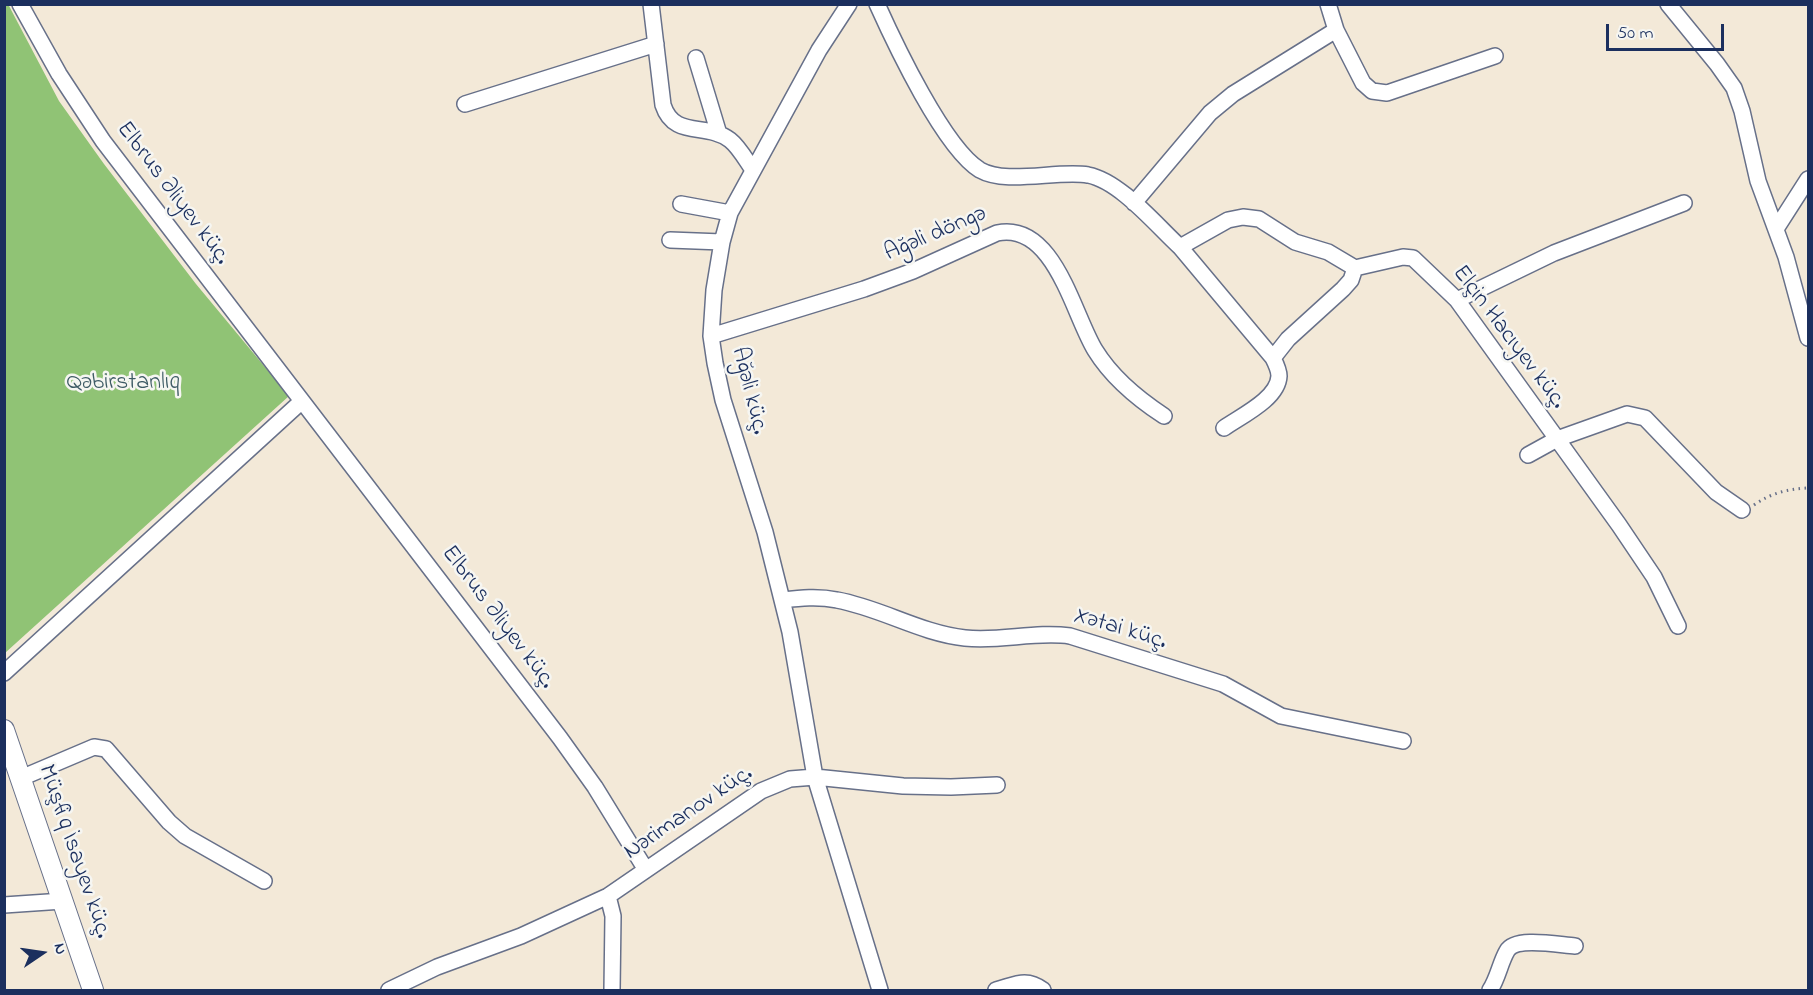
<!DOCTYPE html>
<meta charset="utf-8">
<style>
body{margin:0}
#map{position:relative;width:1813px;height:995px;overflow:hidden;background:#f3e9d8;font-family:"Indie Flower",sans-serif}
canvas{display:block}
.frame{position:absolute;inset:0;border:6px solid #1b2f5e;pointer-events:none}
.north{position:absolute;left:12px;top:923px;width:60px;height:60px;-webkit-text-stroke:4px #f6f6f2;paint-order:stroke;rotate:77deg;font-size:16px;font-weight:700;line-height:24px;text-align:center;color:#1b2f5e}
.north::after{content:'';display:block;margin:auto;width:21px;height:27px;background:#1b2f5e;clip-path:polygon(50% 0,100% 100%,50% 72%,0 100%)}
.scale{position:absolute;left:1606px;top:24px;width:118px;height:27px;box-sizing:border-box;border:3px solid #1b2f5e;border-top:0;padding-left:8px;font-size:18px;line-height:21px;white-space:nowrap;color:#1b2f5e;-webkit-text-stroke:4px #f6f6f2;paint-order:stroke}
</style>
<div id="map">
<canvas width="1813" height="995"></canvas>
<div class="frame"></div>
<div class="north">N</div>
<div class="scale">50 m</div>
</div>
<script>
const g = document.querySelector('canvas').getContext('2d');
g.lineJoin = 'round';
function paint(path, color) { g.fillStyle = color; g.fill(path, 'evenodd'); }
function strokePath(path, color, width, dash) { g.strokeStyle = color; g.lineWidth = width; g.lineCap = dash ? 'butt' : 'round'; g.setLineDash(dash || []); g.stroke(path); }
function drawText(font, color, halo, rows, align = 'center') {
  g.font = font + ' "Indie Flower",sans-serif'; g.lineWidth = 5; g.setLineDash([]); g.textBaseline = 'middle'; g.strokeStyle = halo; g.fillStyle = color; for (const [text, x, y, turn = 0] of rows) {
    g.save(); g.translate(x, y); g.rotate((+turn || 0) * Math.PI / 180); g.textAlign = isNaN(turn) ? turn : align; if (halo) g.strokeText(text, 0, 0); g.fillText(text, 0, 0); g.restore();
  }
}
paint(new Path2D(`
 M8 4 59 101 104 164 196 284 289 396 5 653 4 5Z`), '#90c375');
const minor = new Path2D(`
 M20 4 59 74 103 141 560 738 595 787 646 870
 M651 4 663 105C674 139 706 122 730 140 739 147 746 160 753 170
 M849 4 819 50 730 213 722 242 714 290 711 336 715 363 723 400 765 532 790 632 815 777 880 990
 M877 4C895 44 944 148 980 170 1006 185 1057 170 1088 175 1120 181 1156 225 1180 247L1228 220 1243 217 1259 219 1295 242 1328 252 1355 268 1403 257 1413 258 1457 300 1619 525 1654 577 1678 626
 M1328 4 1336 30
 M1668 4 1717 64 1734 88 1742 111 1758 181 1786 257 1808 338
 M696 58 719 134
 M465 104 656 44
 M1134 203 1210 113 1233 94 1336 30 1363 83 1372 91 1387 93 1495 56
 M681 204 730 213
 M1776 229 1808 179
 M670 240 722 242
 M1180 247 1273 358C1276 364 1279 370 1279 376 1278 399 1241 416 1224 428
 M1457 300 1554 253 1684 203
 M711 336 864 289 913 271 997 233C1054 221 1073 314 1095 350 1111 376 1138 399 1164 416
 M1273 358 1288 339 1343 289 1351 280 1355 268
 M1528 455 1557 439 1627 414 1645 418 1716 492 1742 510
 M782 600C800 598 818 596 837 600 881 608 920 633 965 638 1000 642 1035 631 1070 636L1223 684 1281 716 1403 741
 M4 673 302 401
 M21 778 94 747 106 749 169 822 185 836 264 881
 M608 896 613 916 612 990
 M4 905 63 901
 M389 990 437 967 521 936 608 896 761 791 790 779 815 777 903 786 951 787 997 785
 M996 990C1015 985 1026 977 1043 990
 M1490 990C1498 978 1500 963 1507 951 1515 936 1559 945 1575 946`);
const tertiary = new Path2D(`
 M4 730 93 990`);
strokePath(minor, '#677089', 18);
strokePath(tertiary, '#677089', 22);
strokePath(new Path2D(`
 M1754 505C1771 493 1788 489 1808 488`), '#677089', 3, [1.5, 4.5]);
strokePath(minor, '#fff', 15);
strokePath(tertiary, '#fff', 20);
drawText('24px', '#1b2f5e', '#f6f6f2', [
 ["Elbrus Əliyev küç.",172,194,53],
 ["Ağəli döngə",936,235,-23],
 ["Elçin Hacıyev küç.",1508,338,53],
 ["Ağəli küç.",748,391,76],
 ["Elbrus Əliyev küç.",497,618,53],
 ["Xətai küç.",1120,630,17],
 ["Nərimanov küç.",689,814,-34],
 ["Müşfiq İsayev küç.",73,852,71]
]);
drawText('24px', '#3e5b65', '#f6f6f2', [
 ["Qəbirstanlıq",123,384]
]);
</script>
